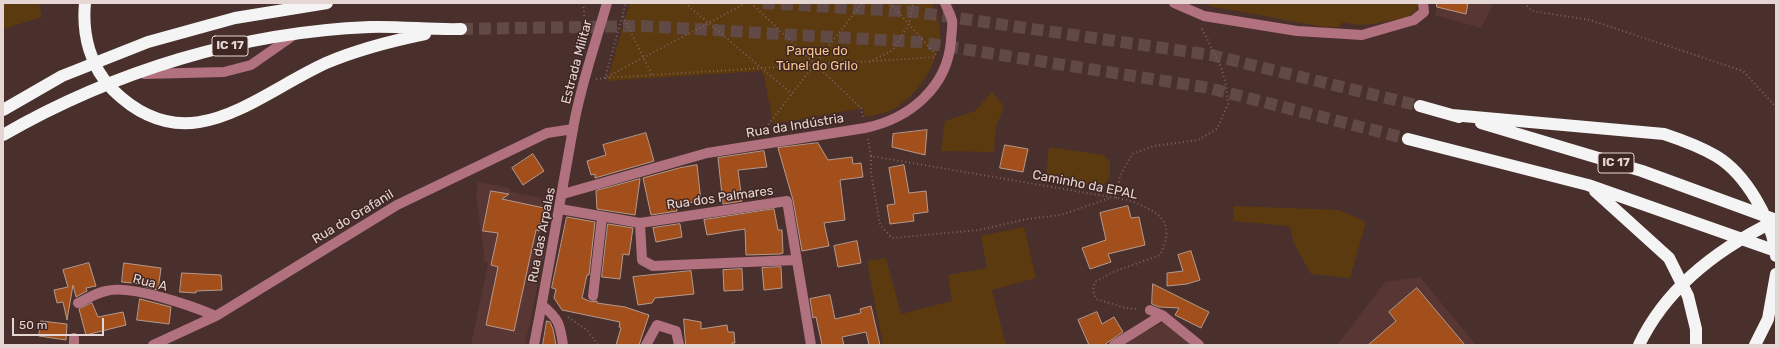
<!DOCTYPE html>
<meta charset="utf-8">
<style>
body{margin:0}
#map{position:relative;width:1779px;height:348px;overflow:hidden;background:#49302d;font-family:Rubik,sans-serif}
canvas{display:block}
.frame{position:absolute;inset:0;border:4px solid #e6d6d3;pointer-events:none}
.scale{position:absolute;left:12px;top:318px;width:92px;height:18px;box-sizing:border-box;border:2px solid #e6d6d3;border-top:0;padding-left:5px;font-size:12px;line-height:14px;white-space:nowrap;color:#e6d6d3;-webkit-text-stroke:3px #3e2623;paint-order:stroke}
</style>
<div id="map">
<canvas width="1779" height="348"></canvas>
<div class="frame"></div>
<div class="scale">50 m</div>
</div>
<script>
const g = document.querySelector('canvas').getContext('2d');
g.lineJoin = 'round';
function paint(path, color) { g.fillStyle = color; g.fill(path, 'evenodd'); }
function strokePath(path, color, width, dash) { g.strokeStyle = color; g.lineWidth = width; g.lineCap = dash ? 'butt' : 'round'; g.setLineDash(dash || []); g.stroke(path); }
function drawText(font, color, halo, rows, align = 'center') {
  g.font = font + ' Rubik,sans-serif'; g.lineWidth = 3; g.setLineDash([]); g.textBaseline = 'middle'; g.strokeStyle = halo; g.fillStyle = color; for (const [text, x, y, turn = 0] of rows) {
    g.save(); g.translate(x, y); g.rotate((+turn || 0) * Math.PI / 180); g.textAlign = isNaN(turn) ? turn : align; if (halo) g.strokeText(text, 0, 0); g.fillText(text, 0, 0); g.restore();
  }
}
paint(new Path2D(`
 M1438 3H1494L1481 28 1435 15Z
 M478 182 510 188 511 192 547 199 538 245 546 246 525 345H471L488 263 483 261 484 252 476 196Z
 M1420 277 1476 345H1337L1385 282Z
 M1172 318 1202 345H1119Z`), '#573633');
paint(new Path2D(`
 M3 3H39L42 17 3 29Z
 M630 3H932C935 12 940 23 940 32 940 62 918 96 892 110 884 114 874 115 865 117L863 108 773 124 764 76 761 71 607 81Z
 M1210 3H1418L1416 11 1408 17 1374 24 1358 25 1343 22 1339 27H1324L1209 6Z
 M992 92 1004 106 996 127 994 152 941 151 945 121 975 111Z
 M1049 147 1103 155 1110 161V177L1104 185H1089L1046 178Z
 M1234 206 1339 210 1366 222 1350 278 1311 274 1294 244 1290 226 1233 221Z
 M1024 227 1036 278 992 290 1006 345H883L867 261 886 258 901 314 952 301 948 275 987 268 981 236Z`), '#5b3a10');
const building = new Path2D(`
 M1437 3H1468L1466 14 1437 7Z
 M927 130 925 155 892 147 893 134Z
 M646 133 654 161 595 178V174L591 175 587 161 606 155 603 145Z
 M818 143 828 160 852 157 853 164 861 163 863 177 840 180 845 220 824 223 829 246 802 251 793 200 778 148Z
 M1005 145 1028 149 1023 172 1000 168Z
 M764 151 767 167 738 170 742 201 723 204 718 158Z
 M533 154 544 171 523 185 512 168Z
 M697 165 701 201 676 205 677 211 651 215 643 178 679 168Z
 M904 165 909 193 926 191 928 212 913 214 914 221 890 224 887 205 895 204 889 168Z
 M640 179 635 215 597 209 596 191Z
 M491 191 509 194 502 199 544 208 539 231 536 230 514 331 486 325 498 267 491 265 498 233 483 231Z
 M1128 206 1131 218 1139 217 1145 245 1108 254 1111 262 1090 269 1082 248 1106 240 1100 213Z
 M774 209 778 230H782L783 253 780 254 746 255 745 229 707 235 704 220Z
 M567 217 595 222 589 275H587L582 298 592 302 597 301V303L625 307 649 315 639 345H616L621 328 619 327 620 322 562 310 554 298 556 289 552 288Z
 M608 224 633 228 629 255 623 254 620 279 602 277Z
 M680 224 682 237 656 242 653 228Z
 M857 241 861 263 838 267 834 246Z
 M1191 251 1200 280 1187 284 1167 286V273L1183 271 1178 255Z
 M89 263 96 286 86 288 87 291 76 297 73 285 67 320 63 302 57 303 54 290 68 287 63 270Z
 M124 263 161 268 158 290 142 286V284L122 282Z
 M781 267 782 288 764 290 762 268Z
 M742 269 743 290 724 291 723 270Z
 M691 271 694 294 655 298 652 303 638 305 633 277Z
 M182 273 221 275 222 290 196 291V293L180 292Z
 M1153 284 1209 312 1201 328 1175 315 1179 308 1159 307 1152 304Z
 M1417 288 1465 345H1368L1396 321 1389 312Z
 M830 295 835 319 861 313 860 309 871 306 880 345H869L866 332 842 337 844 345H822L816 317 813 318 810 299Z
 M140 299 171 307 169 324 137 320Z
 M92 303 98 317 123 312 126 325 86 335 79 309Z
 M1097 312 1102 324 1114 317 1123 332 1104 345H1089L1078 320Z
 M684 319 701 322V329L727 325 728 332H734L735 343H732V345H686Z
 M41 321 67 324 66 340 39 336Z
 M547 321 550 322 553 329 556 345H543Z`);
paint(building, '#a24f1c');
strokePath(building, '#b59a8d', 1);
strokePath(new Path2D(`
 M763 3 916 12 1211 55 1420 106
 M461 29 642 26 919 42 1209 88 1408 139`), '#614946', 12, [12, 6]);
strokePath(new Path2D(`
 M583 3 586 31
 M685 3 792 94
 M746 3 605 78 936 57
 M751 3 861 108 863 117
 M890 3 937 56
 M1524 3 1532 11 1590 20 1743 71 1776 107
 M623 16 652 75
 M869 62 893 50 909 24 913 3
 M596 79 605 78 626 3
 M761 134 862 3
 M868 139 871 156 1128 200C1158 211 1177 221 1160 255L1113 272 1095 282 1093 290 1096 299 1125 308 1139 309
 M871 156V172L880 225 892 238 979 230 1027 219 1061 215 1110 198
 M1116 198 1120 176 1132 154 1154 146 1198 140 1217 129 1228 104 1226 85 1221 67 1201 27
 M568 317 587 330 598 345
 M712 330 715 345`), '#7a6461', 2, [1, 3]);
strokePath(new Path2D(`
 M1174 3 1204 16 1297 31 1362 35 1414 20 1424 12 1423 3
 M144 74 224 72 251 65 294 35
 M563 194 707 153 865 128C909 119 947 88 951 41 951 35 953 26 952 20 950 14 947 8 945 3
 M560 209 640 223 787 201 811 345
 M640 223 642 260 653 266 796 260
 M593 296 602 217
 M78 303C87 299 96 293 106 291 130 284 192 306 216 316
 M542 305C559 319 560 324 563 345
 M1150 310 1162 315 1199 345
 M74 338V345
 M153 345 216 316 397 205 547 133 573 129
 M534 345C548 273 560 201 573 129 580 87 595 45 607 3
 M646 345 657 325 676 331 679 345
 M1114 345 1162 315`), '#b2717f', 10);
strokePath(new Path2D(`
 M85 3C82 34 90 67 113 90 188 164 254 96 326 63 359 49 391 41 425 34
 M1420 106 1459 117
 M3 110 62 76 148 42 235 18 327 3
 M1452 115 1664 134C1682 140 1699 146 1716 156 1746 174 1773 221 1776 256
 M1481 123 1642 171 1776 220
 M3 135C114 71 242 32 370 27 401 26 431 30 461 29
 M1408 139 1588 185 1776 251
 M1595 191 1669 258 1688 296 1696 329V345
 M1639 345C1666 288 1719 248 1775 221
 M1755 345 1768 319 1776 274`), '#f4f4f4', 12);
for (const [x, y, w] of [
 [230,46,36],
 [1616,163,36]
]) { const box = new Path2D(); box.roundRect(x - w / 2, y - 10, w, 20, 3); g.fillStyle = '#3e2623'; g.fill(box); strokePath(box, '#e6d6d3', 1); }
drawText('bold 12px', '#e6d6d3', null, [
 ["IC 17",230,46],
 ["IC 17",1616,163]
]);
drawText('13px', '#f9c58c', '#3e2623', [
 ["Parque do",817,51],
 ["Túnel do Grilo",817,66]
]);
drawText('13px', '#e6d6d3', '#3e2623', [
 ["Estrada Militar",577,62,-75],
 ["Rua da Indústria",795,126,-9],
 ["Caminho da EPAL",1085,185,11],
 ["Rua dos Palmares",720,198,-8],
 ["Rua do Grafanil",353,217,-31],
 ["Rua das Arpalas",542,235,-79],
 ["Rua A",150,283,14]
]);
</script>
